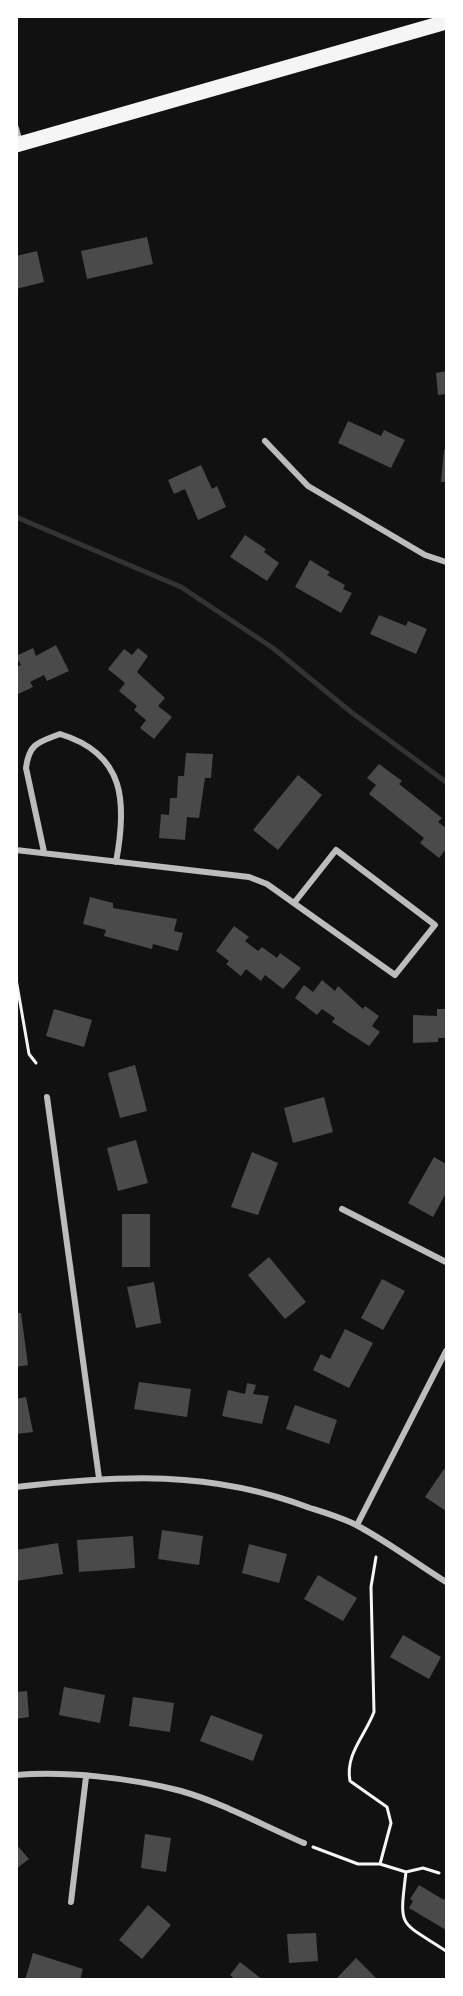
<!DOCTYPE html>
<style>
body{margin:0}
#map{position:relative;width:463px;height:1996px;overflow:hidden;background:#111;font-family:Manrope,sans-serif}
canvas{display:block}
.frame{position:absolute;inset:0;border:18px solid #fff;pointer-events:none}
</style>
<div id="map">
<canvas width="463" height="1996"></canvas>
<div class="frame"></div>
</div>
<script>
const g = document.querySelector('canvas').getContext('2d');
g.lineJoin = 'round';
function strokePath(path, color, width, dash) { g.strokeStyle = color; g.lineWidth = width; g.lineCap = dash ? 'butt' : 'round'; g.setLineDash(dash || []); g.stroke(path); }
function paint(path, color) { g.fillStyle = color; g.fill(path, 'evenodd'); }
strokePath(new Path2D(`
 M16 517 181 587 273 648 351 712 446 782`), '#333', 5);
paint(new Path2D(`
 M147 237 153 264 87 279 81 251Z
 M37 251 44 282 16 289V256Z
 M446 371V394L438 395 436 373Z
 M348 421 381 436 384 430 405 440 391 468 338 443Z
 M444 450H446V482H441Z
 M201 465 212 489 217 486 226 507 198 520 185 489 174 494 168 480Z
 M245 535 266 549 264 552 279 563 267 581 230 557Z
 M310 560 330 572 327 575 345 585 343 589 352 593 341 613 295 587Z
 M379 615 406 626 408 621 427 629 416 654 370 634Z
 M56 645 69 671 47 681 44 675 30 682 33 687 16 695V667L21 665 16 656 33 648 36 656Z
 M138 648 148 656 137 672 165 698 158 706 172 717 154 739 140 728 146 720 134 710 137 706 119 691 125 683 108 669 124 649 132 655Z
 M186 753 213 754 211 778H205L199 818 187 817 185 840 159 838 161 814 169 815 170 798H177L178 776H184Z
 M379 764 402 781 399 784 442 818 438 822 446 828V849L439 858 420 843 424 838 369 794 376 785 367 778Z
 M298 775 322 795 278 850 253 830Z
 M90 897 113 903V908L177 919 174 931 183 933 178 951 153 944 152 949 104 936 106 930 83 924Z
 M234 926 249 937 245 941 258 951 262 947 277 958 280 953 301 968 283 989 265 975 261 981 246 969 241 976 226 964 229 961 216 951Z
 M322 980 335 991 338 986 363 1009 365 1006 379 1016 372 1026 380 1032 369 1046 332 1022 335 1018 322 1009 317 1015 295 998 304 985 313 992Z
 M54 1009 92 1020 84 1047 46 1036Z
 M437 1009H446V1038H438V1042L413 1043V1015L437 1016Z
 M135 1065 147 1111 120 1118 108 1073Z
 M324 1097 333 1132 293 1143 284 1108Z
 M136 1140 148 1183 118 1191 107 1148Z
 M252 1152 278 1163 258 1215 231 1207Z
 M434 1157 446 1164V1193L433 1217 408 1203Z
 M122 1214H150V1267H122Z
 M269 1257 306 1302 285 1319 248 1275Z
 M382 1279 405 1291 383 1330 361 1318Z
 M154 1282 161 1323 136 1328 127 1287Z
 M16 1313H21L28 1365 16 1367Z
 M345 1329 373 1343 349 1388 313 1370 321 1354 330 1359Z
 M139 1382 191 1389 187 1417 134 1409Z
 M247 1383 256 1385 253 1394 269 1396 262 1424 222 1416 228 1390 245 1394Z
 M26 1397 33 1432 16 1434V1399Z
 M295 1405 337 1420 329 1444 286 1429Z
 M444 1469 446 1470V1511L425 1497Z
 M162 1530 203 1536 199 1565 158 1559Z
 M133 1536 135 1568 79 1572 77 1540Z
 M58 1543 63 1574 16 1581V1550Z
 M249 1544 287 1554 279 1583 242 1573Z
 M318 1575 357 1598 343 1621 304 1599Z
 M403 1635 441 1657 429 1679 390 1657Z
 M64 1687 105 1695 100 1723 59 1715Z
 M27 1691 29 1717 16 1719V1692Z
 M133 1697 174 1703 170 1732 129 1726Z
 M211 1715 263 1735 253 1761 200 1741Z
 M145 1834 171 1838 166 1872 141 1868Z
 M16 1844 29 1859 16 1869Z
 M419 1885 444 1900 446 1896V1930L409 1908 413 1901 410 1899Z
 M148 1905 171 1925 142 1959 119 1940Z
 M316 1933 318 1961 289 1963 287 1934Z
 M33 1953 83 1969 80 1980H25Z
 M356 1958 378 1980H339L337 1978Z
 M240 1962 263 1980H236L230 1975Z`), '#4a4a4a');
strokePath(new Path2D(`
 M16 979 29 1054 36 1063
 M376 1557 371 1587 374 1712C365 1736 345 1754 350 1781L387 1807 391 1823 380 1864 406 1872C399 1930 399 1920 446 1951
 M313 1847 358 1864H380
 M406 1872 423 1868 439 1873`), '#f5f5f5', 3);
strokePath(new Path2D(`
 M16 128 20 143
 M265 441 308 486 425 555 446 562
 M16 850 249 877 267 884 395 975 435 925 336 850 294 903
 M44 852 26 768C29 743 39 742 60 734 126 754 127 803 116 862
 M47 1097 99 1478
 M342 1209 446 1262
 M16 1487C121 1475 210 1470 310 1508 326 1513 343 1518 358 1526 388 1542 417 1564 446 1582
 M357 1525 446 1351
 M16 1775C67 1771 132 1778 181 1791 223 1803 264 1826 304 1843
 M71 1902 86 1777`), '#bcbcbc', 6);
strokePath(new Path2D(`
 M16 145 446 22`), '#f5f5f5', 15);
</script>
